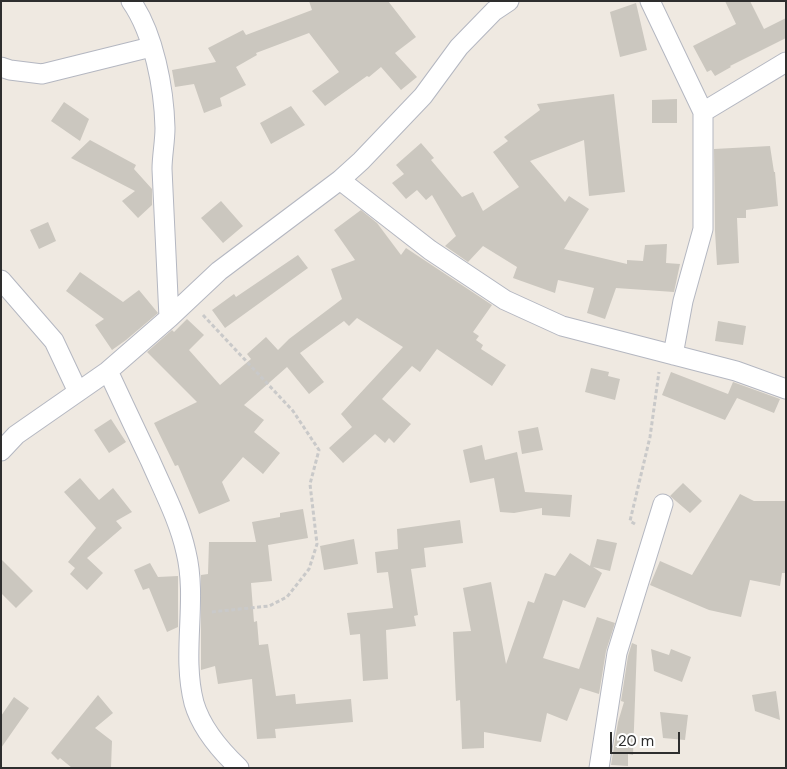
<!DOCTYPE html>
<style>
body{margin:0}
#map{position:relative;width:787px;height:769px;overflow:hidden;background:#efe9e1;font-family:"DM Sans",sans-serif}
canvas{display:block}
.frame{position:absolute;inset:0;border:2px solid #2e2e2e;pointer-events:none}
.scale{position:absolute;left:610px;top:732px;width:70px;height:22px;box-sizing:border-box;border:2px solid #2e2e2e;border-top:0;padding-left:6px;font-size:15px;line-height:18px;white-space:nowrap;color:#2e2e2e;-webkit-text-stroke:4px #fff;paint-order:stroke}
</style>
<div id="map">
<canvas width="787" height="769"></canvas>
<div class="frame"></div>
<div class="scale">20 m</div>
</div>
<script>
const g = document.querySelector('canvas').getContext('2d');
g.lineJoin = 'round';
function paint(path, color) { g.fillStyle = color; g.fill(path, 'evenodd'); }
function strokePath(path, color, width, dash) { g.strokeStyle = color; g.lineWidth = width; g.lineCap = dash ? 'butt' : 'round'; g.setLineDash(dash || []); g.stroke(path); }
paint(new Path2D(`
 M309 1H388L416 37 395 53 417 77 401 90 381 67 369 77 367 76 325 106 312 91 339 72 309 33 256 53 257 55 236 67 246 85 220 98 222 106 204 113 194 84 175 87 172 70 216 62 208 48 243 30 246 35 312 10Z
 M725 1H750L764 29 786 18V38L730 66 731 67 715 76 711 70 707 72 693 46 736 24Z
 M636 3 647 50 620 57 610 12Z
 M614 94 625 192 589 196 584 140 530 161 565 202 569 196 589 209 564 249 627 264V260L643 261 645 245 667 244 666 263 680 264 674 292 616 288 605 319 587 313 594 288 558 280 555 293 513 278 517 267 483 246 468 262 445 246 456 236 432 195 426 200 417 190 406 199 392 183 404 174 396 165 421 143 434 158 431 160 462 197 473 192 483 211 519 187 493 152 508 141 504 137 540 110 537 104Z
 M677 99V123H652V100Z
 M64 102 89 119 80 141 51 121Z
 M291 106 305 125 271 144 260 123Z
 M90 140 136 165 134 169 152 189V205L138 218 122 201 135 191 71 158Z
 M770 146 774 172H775L778 206 746 210V218H737L739 263 717 265 715 231 714 149Z
 M221 201 243 226 223 243 201 218Z
 M361 210 377 223 401 255 406 248 492 305 473 332 479 336 476 340 483 345 481 349 506 365 492 386 437 349 420 372 412 366 382 399 411 424 394 443 389 438 385 443 375 434 343 463 329 448 352 427 341 414 403 347 357 318 349 326 344 321 300 353 324 382 309 394 287 367 244 405 264 420 254 432 280 453 263 474 243 457 222 482 230 501 199 514 178 465 175 466 154 423 197 402 147 352 172 330 174 332 187 319 204 335 189 350 220 385 251 359 247 354 266 337 278 350 289 339 342 299 331 269 355 260 334 230Z
 M48 222 56 241 39 249 30 230Z
 M298 255 308 268 225 328 212 310 234 294 236 297Z
 M80 272 123 302 139 290 158 313 126 340 112 350 95 325 104 319 66 291Z
 M718 321 746 326 743 345 715 341Z
 M591 368 609 372 608 376 620 379 615 400 585 392Z
 M671 372 728 394 733 382 780 399 774 413 737 398 725 420 662 395Z
 M111 419 126 442 109 453 94 430Z
 M538 427 543 450 522 454 518 431Z
 M482 445 485 460 517 452 525 492 572 495 570 517 542 515V508L514 513 500 512 494 478 470 483 463 450Z
 M80 478 99 500 113 488 132 512 116 521 122 528 87 558 103 573 87 590 70 574 75 568 68 562 96 528 64 492Z
 M683 483 702 501 690 513 670 496Z
 M740 494 754 501H786V573H782L780 586 750 580 741 617 709 610 650 585 660 561 692 575Z
 M303 509 308 538 268 545 272 581 251 583 254 622 257 621 259 645 268 644 276 696 295 694 296 704 351 699 353 722 275 729 276 738 257 739 252 679 218 684 215 666 201 670V575L208 574 209 542H256L252 522 280 517V513Z
 M460 520 463 543 424 548 426 567 411 569 418 615 414 616 416 626 386 630 388 679 363 681 360 634 350 635 347 613 393 608 388 572 377 573 375 552 398 549 397 529Z
 M354 539 358 564 324 570 320 546Z
 M597 539 617 543 610 571 593 567 602 573 585 608 563 600 543 658 579 669 597 617 615 623 606 651 599 694 580 688 567 721 547 713 541 742 484 732V748L462 749 460 700 456 701 453 632 471 631 463 588 491 582 506 664 528 601 534 603 545 573 555 576 570 553 590 566Z
 M1 559 33 591 16 608 1 593Z
 M150 563 158 577 178 576V627L167 632 149 588 143 590 134 570Z
 M632 643 637 645 633 755 628 754V766L611 765 618 722 624 702 621 701 628 656Z
 M651 649 669 655 671 649 691 657 682 682 654 671Z
 M776 691 780 720 755 711 752 695Z
 M98 695 113 713 95 728 112 741 111 768H72L60 758 58 760 51 753Z
 M14 697 29 708 1 748V716Z
 M660 712 688 715 685 740 663 738Z`), '#cbc7bf');
const street = new Path2D(`
 M131 1C154 34 164 88 165 128 165 142 162 156 162 169 164 219 167 268 169 318
 M650 1 703 112V229L683 301 673 355
 M1 67 10 70 42 74 151 47
 M703 112 786 62
 M340 180 430 250 505 300 562 326 736 371 786 389
 M1 280 54 341 78 392
 M108 371C122 401 136 431 150 460 163 490 179 520 186 552 198 601 181 653 194 703 201 727 221 751 239 768
 M1 451 16 435 108 371 169 318 219 271 340 180 361 161 423 96 459 47 494 11 509 1
 M599 768 617 653 663 504`);
strokePath(street, '#b4b7c1', 21);
strokePath(new Path2D(`
 M203 315 293 411 319 450 310 484 317 544 309 569 287 597 269 606 211 612
 M635 524 630 521 650 437 659 372`), '#c9c9c9', 3, [4, 2.5]);
strokePath(street, '#fff', 19);
</script>
